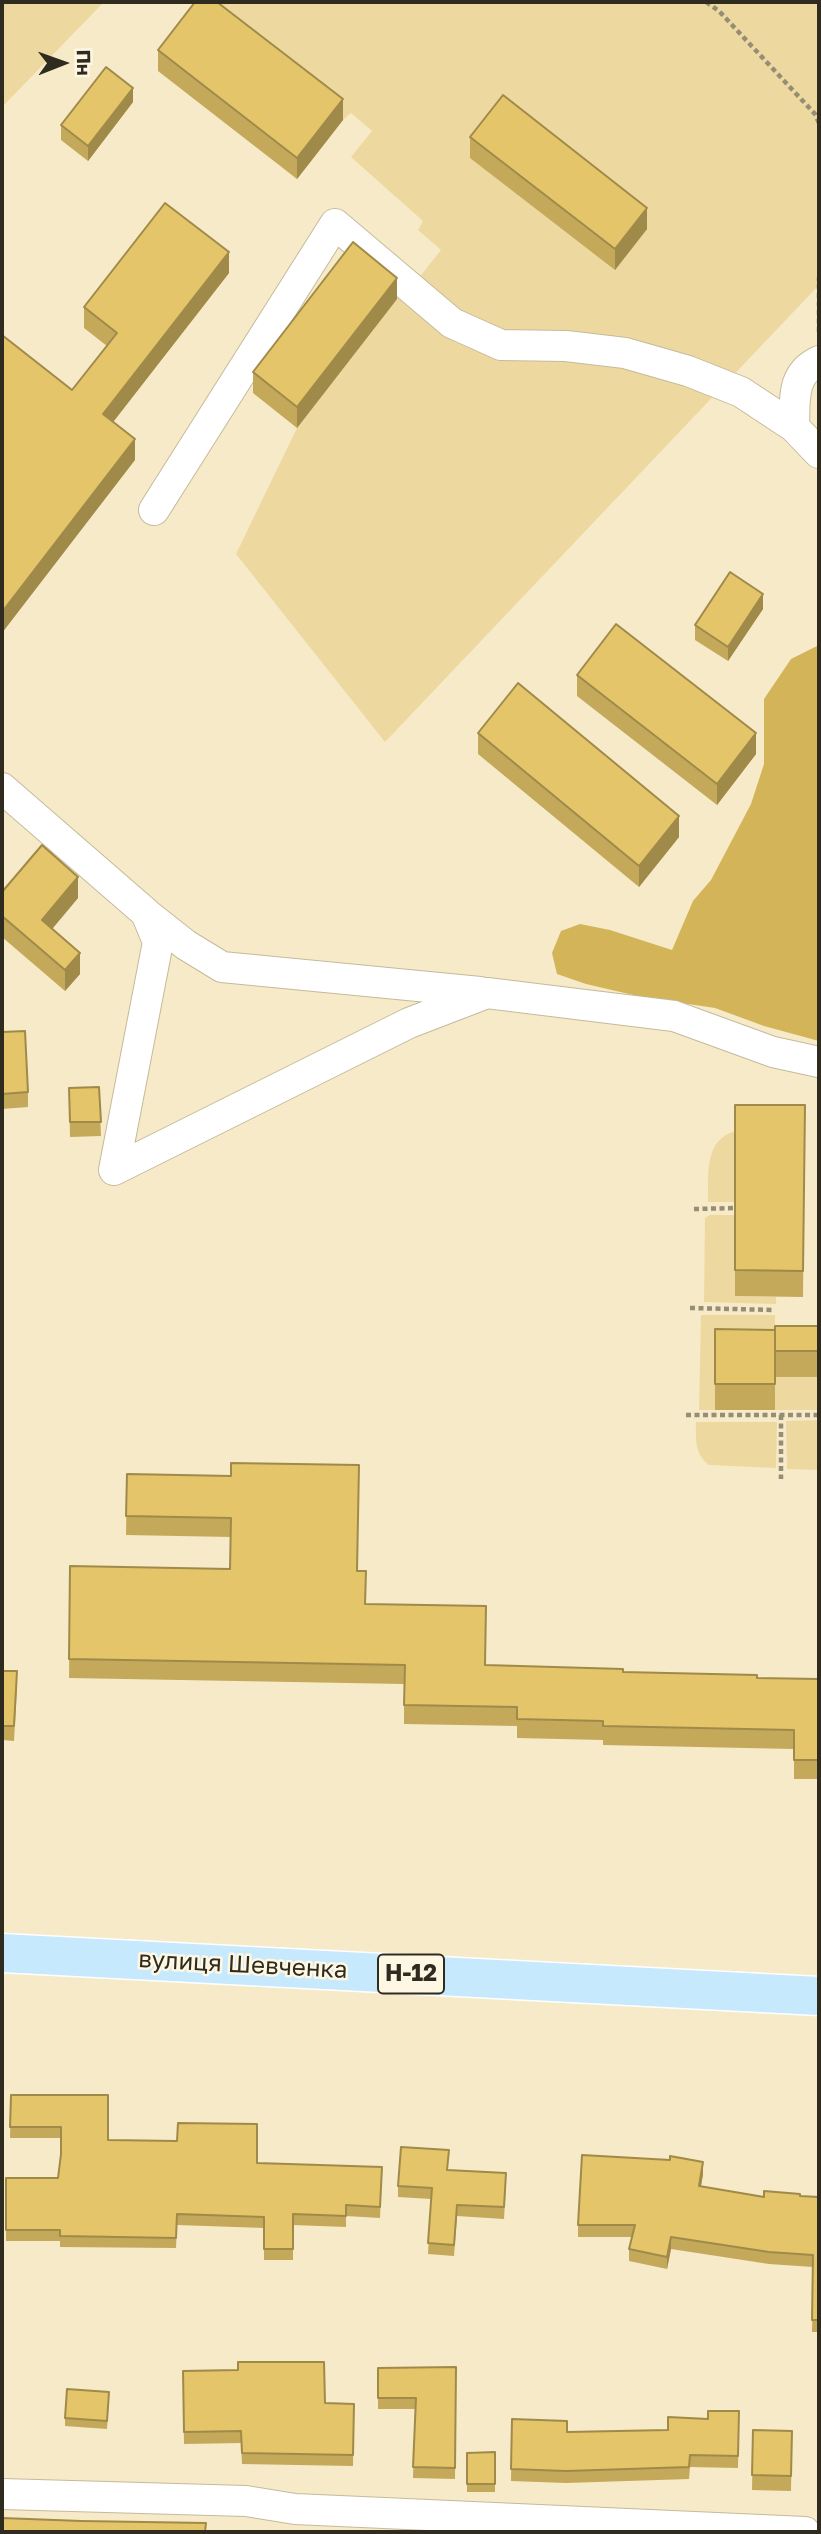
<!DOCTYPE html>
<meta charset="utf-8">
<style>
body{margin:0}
#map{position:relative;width:821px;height:2534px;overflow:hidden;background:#f6eac8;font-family:"Golos Text",sans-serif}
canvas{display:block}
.frame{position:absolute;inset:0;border:4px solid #2f2b1e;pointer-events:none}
.north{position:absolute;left:28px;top:28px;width:70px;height:70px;-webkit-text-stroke:5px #fef7e3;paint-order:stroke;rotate:89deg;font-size:19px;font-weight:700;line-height:28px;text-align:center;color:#2f2b1e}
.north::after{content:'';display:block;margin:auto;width:24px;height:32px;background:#2f2b1e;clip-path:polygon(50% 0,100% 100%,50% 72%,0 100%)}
</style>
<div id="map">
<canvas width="821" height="2534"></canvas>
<div class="frame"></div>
<div class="north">Пн</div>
</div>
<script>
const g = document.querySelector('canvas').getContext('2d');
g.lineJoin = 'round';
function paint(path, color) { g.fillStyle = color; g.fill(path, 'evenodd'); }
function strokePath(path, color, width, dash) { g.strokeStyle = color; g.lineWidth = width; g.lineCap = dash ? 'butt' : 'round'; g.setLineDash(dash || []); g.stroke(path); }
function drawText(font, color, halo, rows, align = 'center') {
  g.font = font + ' "Golos Text",sans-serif'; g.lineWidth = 5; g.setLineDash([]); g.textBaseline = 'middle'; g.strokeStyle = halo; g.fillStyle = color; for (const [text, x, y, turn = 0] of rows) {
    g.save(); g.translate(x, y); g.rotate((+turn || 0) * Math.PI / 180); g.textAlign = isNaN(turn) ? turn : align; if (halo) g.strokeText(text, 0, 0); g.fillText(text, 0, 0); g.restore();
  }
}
paint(new Path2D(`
 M2 2H104L2 107Z
 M211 2H819V285L385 742 236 554 297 428 414 276 418 279 441 250 418 230 423 221 351 157 372 131 351 113 343 120Z
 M735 1131V1202H708C709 1175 703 1141 735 1131Z
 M710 1215H735V1296L776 1297V1304L704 1302 705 1218Z
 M701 1315H775V1357L716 1355 715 1410H699Z
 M775 1377H819V1410H775Z
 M819 1420V1470L787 1469 786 1421Z
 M696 1422H777L776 1468 709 1465C694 1453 696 1439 696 1422Z`), '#edd9a0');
paint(new Path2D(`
 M819 645V1041L764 1026 715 1008 642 997 586 984 557 974 552 953 561 931 580 924 610 930 672 950 693 901 711 880 751 804 764 764V699L791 659Z`), '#d3b458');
const street = new Path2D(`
 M794 427C795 400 791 374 819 361
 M154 510 335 224 452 323 501 345 566 346 625 353 688 371 741 392 794 427 819 453
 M2 788 146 913 158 942 114 1170 409 1023 487 993 674 1016 773 1052 819 1062
 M148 915 186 945 222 967 480 992
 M2 2494 246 2501 295 2509 805 2532`);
const primary = new Path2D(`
 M2 1953 819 1996`);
strokePath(street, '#c5ba9a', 32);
strokePath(primary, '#fff', 41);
strokePath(new Path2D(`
 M706 2 719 11 815 114 819 123
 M819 332V277
 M694 1209 735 1208
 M690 1308 775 1310
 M686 1415H819
 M781 1415V1479`), '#958d75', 4.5, [5, 3.5]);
strokePath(street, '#fff', 30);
strokePath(primary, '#c7e9fd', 38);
paint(new Path2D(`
 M158 50 343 120 297 179 158 71Z
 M133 102 88 161 61 140V125Z
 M470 137 647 229 615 270 470 158Z
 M229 273 113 422 135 460 72 390 107 346 84 328V307Z
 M397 299 297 428 253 393V372Z
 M763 609 728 661 695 640V625Z
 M577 675 756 754 717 805 577 696Z
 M478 733 679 837 639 887 478 754Z
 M2 892 78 898 52 929 80 974 65 991 2 937Z
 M2 1032 28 1092V1107L2 1109Z
 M99 1087 101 1136 70 1137 69 1088Z
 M735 1105H805L803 1297 735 1296Z
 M775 1326H819V1377H775V1410H715V1329L775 1330Z
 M127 1474 357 1571 365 1604 485 1665 757 1678 819 1679V1779H794V1749L603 1745V1740L517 1738V1726L404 1724V1684L69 1678 70 1566 230 1569 231 1537 126 1535Z
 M2 1671 17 1686 14 1741 2 1740Z
 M11 2095 108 2140 257 2163 382 2167 380 2218 346 2216V2227L293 2225V2260H264V2228L177 2225 176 2248 60 2247V2241H6V2178H58L61 2154V2138H10Z
 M448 2170 506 2184 504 2219 457 2216 454 2256 428 2254 431 2199 398 2197V2186Z
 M703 2174 701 2186 764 2197H819V2332H812L813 2267 769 2264 671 2249 667 2269 629 2261V2249L632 2237H578V2225Z
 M456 2367 455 2479 413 2478 415 2409H378V2368Z
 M183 2371 325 2403 354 2404 353 2466 242 2464 241 2443 184 2444Z
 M109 2400 107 2429 65 2426V2418Z
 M739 2411 738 2468 690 2467 689 2479 566 2483 511 2481 512 2419 567 2432 668 2430Z
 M753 2430 792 2431 791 2491 752 2490Z
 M495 2452V2492H467V2453Z`), '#c4a95a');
paint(new Path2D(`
 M133 88V102L88 161V146Z
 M343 99V120L297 179V158Z
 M647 208V229L615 270V249Z
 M229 252V273L103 435V414Z
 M397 278V299L297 428V407Z
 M135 439V460L2 633V612Z
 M763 594V609L728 661V647Z
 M756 733V754L717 805V784Z
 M4 811V832L2 836V815Z
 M679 816V837L639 887V866Z
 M78 877V898L42 941V920Z
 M80 953V974L65 991V970Z
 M703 2162V2174L699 2198V2186Z
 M671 2237V2249L667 2269V2257Z`), '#a08a4a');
const building = new Path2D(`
 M195 2H217L343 99 297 158 158 50Z
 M106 67 133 88 88 146 61 125Z
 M503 95 647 208 615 249 470 137Z
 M165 203 229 252 103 414 135 439 2 612V335L72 390 117 333 84 307Z
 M353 242 397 278 297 407 253 372Z
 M730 572 763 594 728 647 695 625Z
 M616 624 756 733 717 784 577 675Z
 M518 683 679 816 639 866 478 733Z
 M42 845 78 877 42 920 80 953 65 970 2 916V892Z
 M25 1031 28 1092 2 1094V1032Z
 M99 1087 101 1122H70L69 1088Z
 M735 1105H805L803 1271 735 1270Z
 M775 1326H819V1351H775Z
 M715 1329 775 1330V1384H715Z
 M231 1463 359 1465 357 1571H366L365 1604 486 1606 485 1665 623 1669V1672L757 1675V1678L819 1679V1760H794V1730L603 1726V1721L517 1719V1707L404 1705 405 1665 69 1659 70 1566 230 1569 231 1518 126 1516 127 1474 231 1476Z
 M2 1671H17L14 1726H2Z
 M11 2095H108V2140L177 2141 178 2123 257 2124V2163L382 2167 380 2207 346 2205V2216L293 2214V2249H264V2217L177 2214 176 2238 60 2236V2230H6V2178H58L61 2154V2127H10Z
 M401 2147 449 2150 447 2170 506 2173 504 2207 457 2205 454 2245 428 2243 432 2188 398 2186Z
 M582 2155 670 2160V2156L703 2162 699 2186 764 2197V2191L800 2194V2196L819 2197V2320H812L813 2255 769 2252 671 2237 667 2257 629 2249 635 2225H578Z
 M238 2362H324L325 2403 354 2404 353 2455 242 2453 241 2431 184 2432 183 2371 238 2370Z
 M456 2367 455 2468 413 2467 416 2398H378V2368Z
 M67 2389 109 2392 107 2421 65 2418Z
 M708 2411H739L738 2456 690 2455 689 2467 566 2471 511 2469 512 2419 567 2421V2432L668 2430V2417L708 2419Z
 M753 2430 792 2431 791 2476 752 2475Z
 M495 2452V2484H467V2453Z
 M2 2518 81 2521 206 2523 205 2532H2Z`);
paint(building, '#e4c569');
strokePath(building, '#a08a4a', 2);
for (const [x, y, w] of [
 [411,1974,66]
]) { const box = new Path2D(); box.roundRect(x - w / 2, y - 19.5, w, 39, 5); g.fillStyle = '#fef7e3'; g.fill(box); strokePath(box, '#2f2b1e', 2); }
drawText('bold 23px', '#2f2b1e', null, [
 ["Н-12",411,1974]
]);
drawText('24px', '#2f2b1e', '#fef7e3', [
 ["вулиця Шевченка",243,1965,3]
]);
</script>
